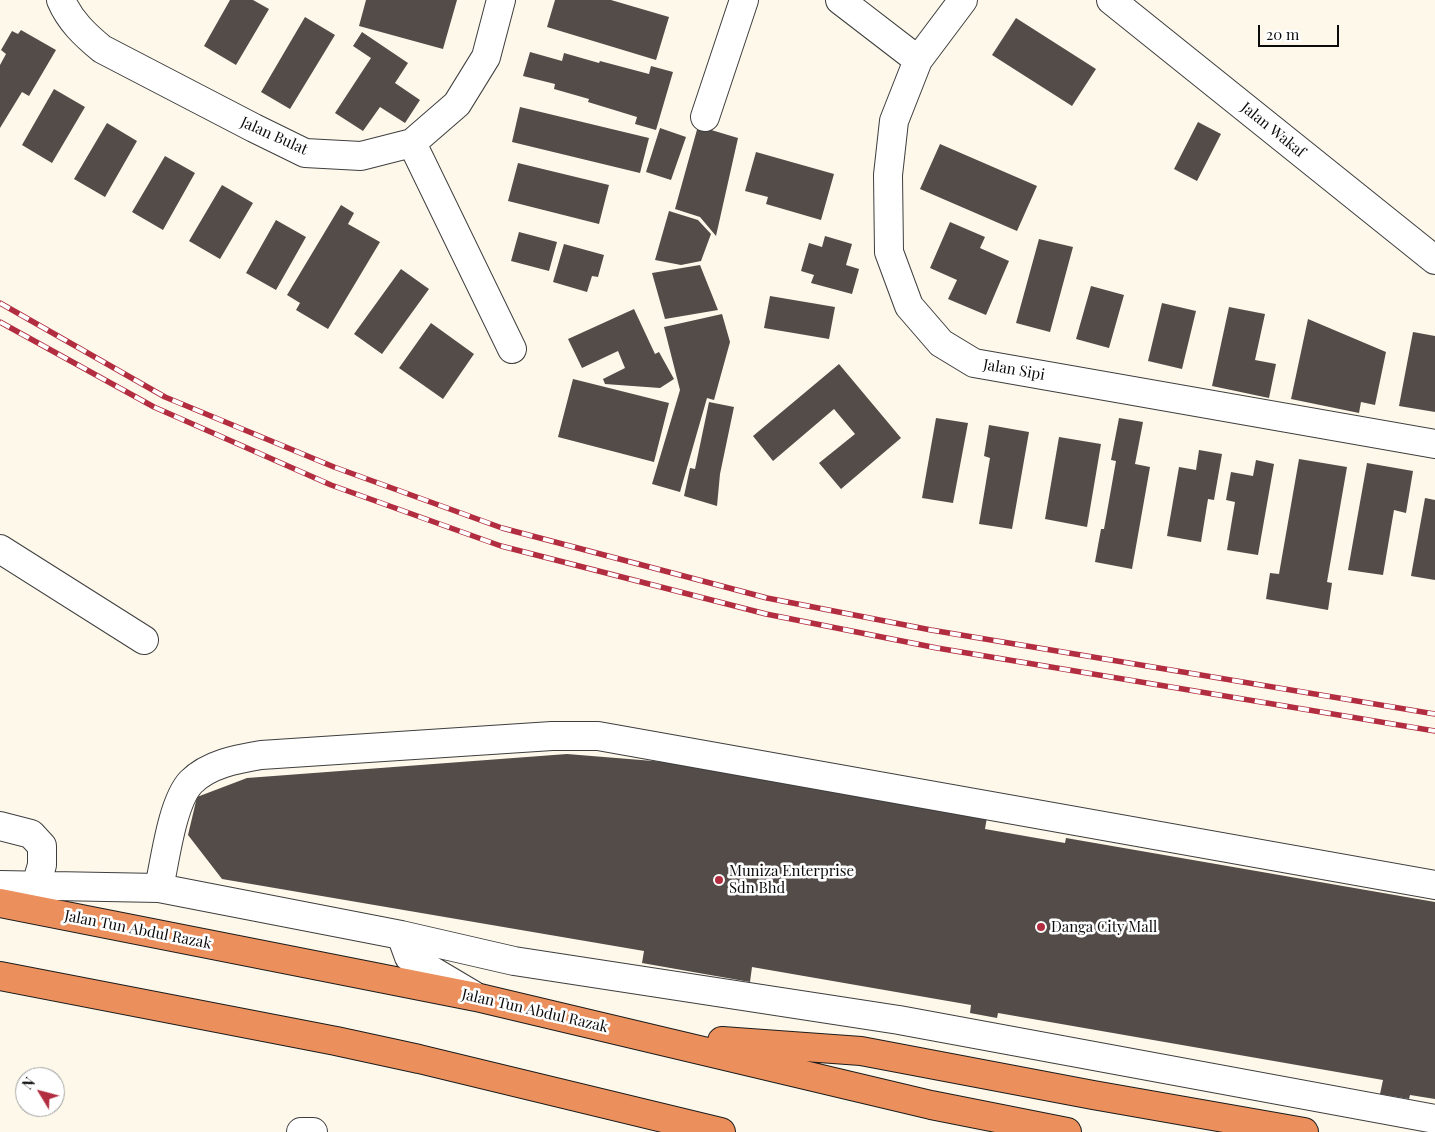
<!DOCTYPE html>
<style>
body{margin:0}
#map{position:relative;width:1435px;height:1132px;overflow:hidden;background:#fef8eb;font-family:"Playfair Display",serif}
canvas{display:block}
.north{position:absolute;left:15px;top:1067px;width:50px;height:50px;box-sizing:border-box;background:#fff;border:1px solid #9d9d9d;border-radius:50%;rotate:307deg;font-size:14px;font-weight:700;line-height:20px;text-align:center;color:#0b0b0b}
.north::after{content:'';display:block;margin:auto;width:18px;height:22px;background:#b22d40;clip-path:polygon(50% 0,100% 100%,50% 72%,0 100%)}
.scale{position:absolute;left:1258px;top:25px;width:81px;height:22px;box-sizing:border-box;border:2px solid #0b0b0b;border-top:0;padding-left:6px;font-size:15px;line-height:18px;white-space:nowrap;color:#0b0b0b;-webkit-text-stroke:4px #fff;paint-order:stroke}
</style>
<div id="map">
<canvas width="1435" height="1132"></canvas>
<div class="north">N</div>
<div class="scale">20 m</div>
</div>
<script>
const g = document.querySelector('canvas').getContext('2d');
g.lineJoin = 'round';
function paint(path, color) { g.fillStyle = color; g.fill(path, 'evenodd'); }
function strokePath(path, color, width, dash) { g.strokeStyle = color; g.lineWidth = width; g.lineCap = dash ? 'butt' : 'round'; g.setLineDash(dash || []); g.stroke(path); }
function drawText(font, color, halo, rows, align = 'center') {
  g.font = font + ' "Playfair Display",serif'; g.lineWidth = 5; g.setLineDash([]); g.textBaseline = 'middle'; g.strokeStyle = halo; g.fillStyle = color; for (const [text, x, y, turn = 0] of rows) {
    g.save(); g.translate(x, y); g.rotate((+turn || 0) * Math.PI / 180); g.textAlign = isNaN(turn) ? turn : align; if (halo) g.strokeText(text, 0, 0); g.fillText(text, 0, 0); g.restore();
  }
}
paint(new Path2D(`
 M230 0H253L269 9 236 65 204 46Z
 M366 0H457L443 49 359 26Z
 M555 0H611L669 17 656 60 547 27Z
 M305 17 335 35 290 109 261 92Z
 M1016 18 1096 69 1072 106 992 55Z
 M21 30 56 50 29 96 22 92 0 128V65L6 54 1 50 12 31 18 34Z
 M362 32 408 63 395 83 420 100 405 123 380 107 363 131 335 113 371 58 353 46Z
 M530 52 562 61 564 53 599 63 600 61 649 74 651 66 673 72 656 130 635 124 637 117 588 102 589 99 554 89 555 84 523 76Z
 M54 89 85 107 52 163 22 145Z
 M520 107 649 138 640 173 512 142Z
 M1198 122 1221 134 1197 181 1174 169Z
 M107 123 137 141 105 197 74 179Z
 M698 126 738 138 716 236 700 217 675 209Z
 M660 128 686 137 671 180 646 172Z
 M940 144 1037 186 1017 231 920 189Z
 M756 152 834 174 821 220 766 204 768 197 745 191Z
 M165 156 195 173 163 230 132 212Z
 M518 163 609 185 599 224 508 201Z
 M222 185 253 203 220 259 189 241Z
 M341 205 354 213 348 224 380 242 328 329 296 310 300 303 287 295Z
 M669 211 698 220 711 234 701 261 681 265 655 260Z
 M276 220 306 237 276 290 246 273Z
 M950 222 985 237 980 248 1009 261 986 315 948 299 957 280 930 268Z
 M519 232 557 242 549 271 511 261Z
 M825 236 852 244 846 265 859 269 852 294 811 283 814 275 801 271 809 243 822 247Z
 M1039 239 1073 247 1050 332 1016 323Z
 M564 244 604 255 598 277 592 276 587 292 553 282Z
 M700 265 718 310 665 319 652 273Z
 M401 269 429 289 382 354 354 334Z
 M1091 286 1124 295 1109 348 1076 339Z
 M770 296 835 307 829 339 764 328Z
 M1162 303 1196 311 1182 369 1148 361Z
 M1229 307 1265 314 1255 360 1276 364 1269 398 1212 386Z
 M634 309 655 354 659 352 674 379 660 388 605 384 603 379 625 368 618 351 582 368 568 339Z
 M722 314 730 342 714 400 707 398 680 492 652 484 680 390 664 327Z
 M1308 319 1386 352 1375 405 1361 402 1359 413 1291 399Z
 M431 323 474 354 443 399 399 368Z
 M1413 332 1435 336V412L1399 406Z
 M839 364 901 438 841 489 819 463 855 434 834 409 773 461 753 436Z
 M573 379 669 403 654 462 558 437Z
 M709 402 734 407 720 474 717 506 684 496 690 468 695 469Z
 M936 418 968 423 953 503 922 498Z
 M1119 418 1143 422 1135 464 1150 467 1132 569 1095 562 1101 529H1104L1116 461 1111 460Z
 M989 425 1029 432 1012 529 979 524 990 458 984 456Z
 M1059 437 1101 444 1087 527 1045 519Z
 M1199 450 1222 454 1214 500 1208 499 1201 542 1167 536 1179 467 1196 470Z
 M1299 459 1347 467 1327 582 1332 583 1328 610 1266 599 1270 573 1279 574Z
 M1256 460 1274 464 1258 555 1227 550 1235 502 1226 500 1231 472 1253 476Z
 M1367 463 1413 471 1406 513 1394 510 1383 575 1348 570Z
 M1425 498 1435 500V580L1411 576Z
 M567 754 678 763 987 817 985 829 1065 843 1066 838 1435 902V1099L1410 1095 1409 1099 1380 1094 1383 1080 998 1013 997 1018 970 1013 971 1005 752 967 750 982 642 963 644 951 222 879 188 835 197 797 247 778Z`), '#534c49');
const minor = new Path2D(`
 M61 0C70 21 85 35 102 49L254 128 305 153 361 156 412 143 457 104 486 57 501 0
 M840 0 918 60
 M963 0 918 60 894 121 888 175 889 252 909 306 941 343 974 363 1435 444
 M1111 0 1435 260
 M705 117 744 0
 M412 143 512 349
 M0 549 144 640
 M0 826 31 834 42 846V865L36 885
 M0 885 159 888 401 935 514 961 899 1020 1435 1119
 M159 888C165 861 172 802 191 782 209 764 237 759 261 755L552 736H598L1435 885
 M401 935 409 957 473 995
 M301 1132H313`);
const highway = new Path2D(`
 M0 903 476 997 931 1105 1067 1132
 M0 976 336 1041 419 1059 721 1132
 M722 1041 861 1051 1093 1095 1304 1132`);
strokePath(minor, '#3e3e3e', 30);
strokePath(highway, '#1c1c1c', 30);
strokePath(minor, '#fff', 28);
strokePath(highway, '#eb905c', 28);
const rail = new Path2D(`
 M0 303 165 397 334 467 502 528 767 598 931 630 1435 714
 M0 322 154 407 331 485 501 546 766 614 937 648 1435 731`);
strokePath(rail, '#b22d40', 5.5);
strokePath(rail, '#fff', 4, [11]);
for (const [x, y, r, color] of [
 [719,880,5,"#b22d40"],
 [1041,927,5,"#b22d40"]
]) { const dot = new Path2D(); dot.arc(x, y, r, 0, 2 * Math.PI); g.fillStyle = color; g.fill(dot); strokePath(dot, '#fff', 2); }
drawText('15px', '#0b0b0b', '#fff', [
 ["Jalan Wakaf",1273,130,39],
 ["Jalan Bulat",274,136,24],
 ["Jalan Sipi",1014,370,10],
 ["Jalan Tun Abdul Razak",138,930,11],
 ["Jalan Tun Abdul Razak",535,1011,13]
]);
drawText('15px', '#0b0b0b', '#fff', [
 ["Muniza Enterprise",729,871],
 ["Sdn Bhd",729,888],
 ["Danga City Mall",1051,927]
], 'left');
</script>
